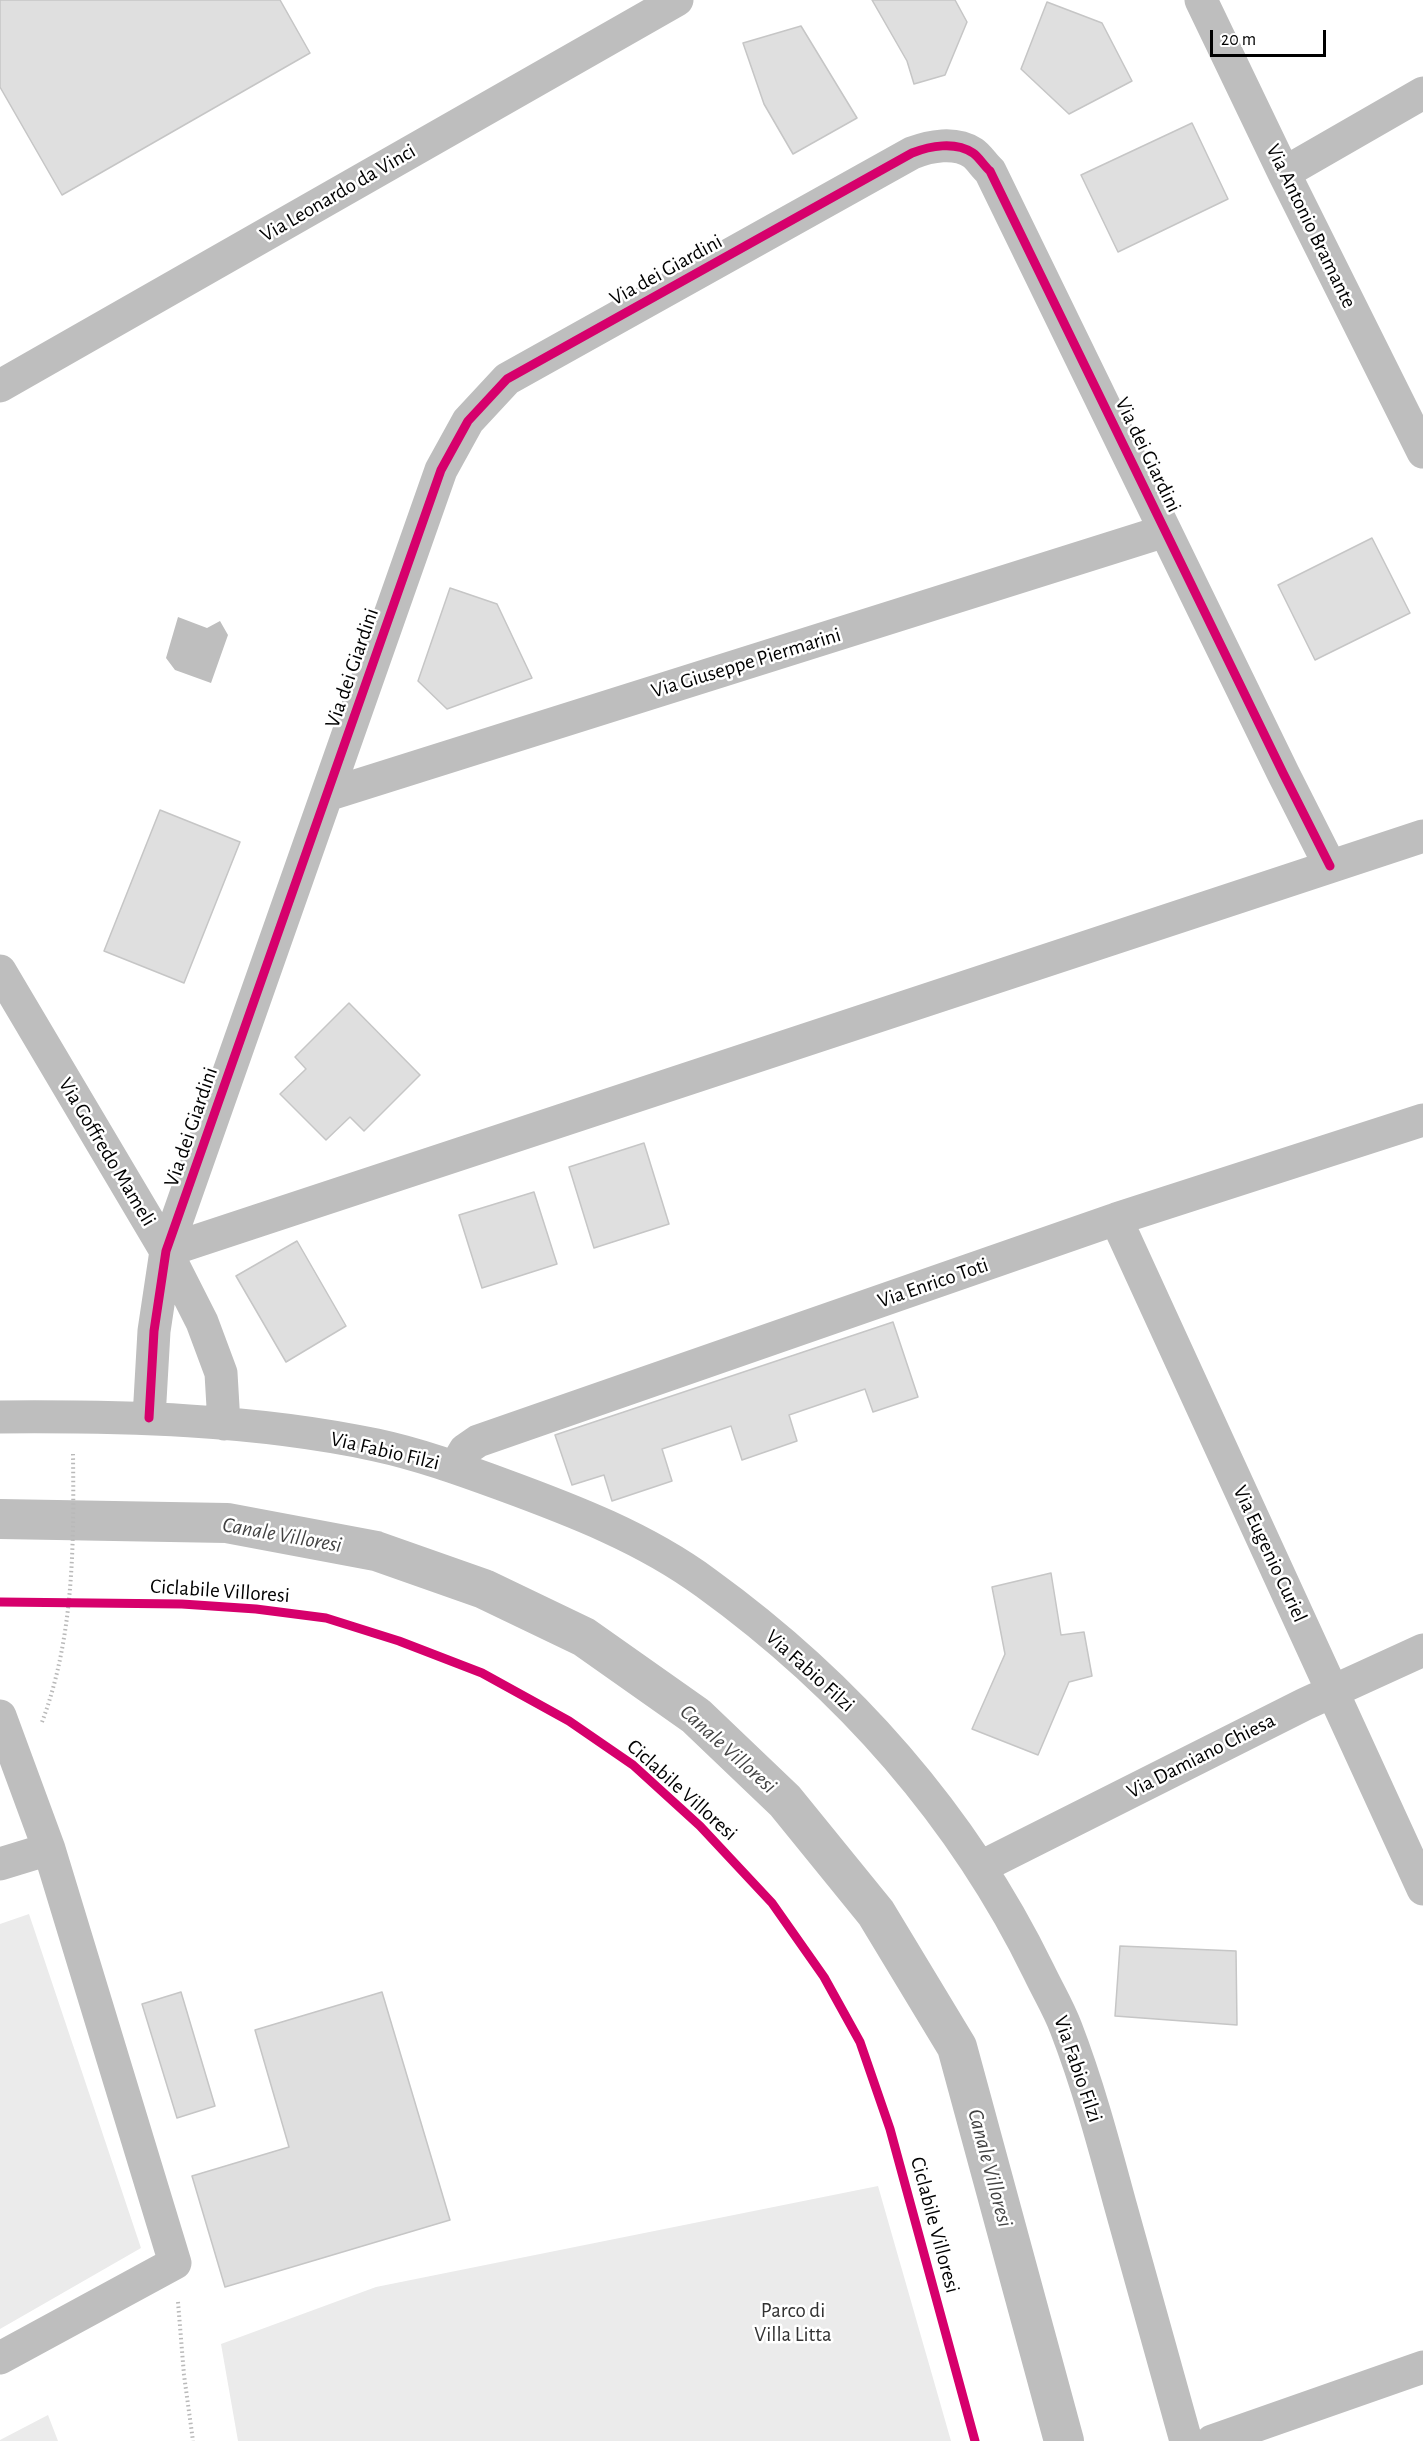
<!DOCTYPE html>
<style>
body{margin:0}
#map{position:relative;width:1423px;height:2441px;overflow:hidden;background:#fff;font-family:"Alegreya Sans",sans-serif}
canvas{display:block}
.scale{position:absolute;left:1210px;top:30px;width:116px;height:27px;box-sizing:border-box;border:3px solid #000;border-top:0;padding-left:8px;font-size:18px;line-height:21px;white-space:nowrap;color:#000;-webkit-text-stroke:4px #fff;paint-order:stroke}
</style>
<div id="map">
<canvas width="1423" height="2441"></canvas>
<div class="scale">20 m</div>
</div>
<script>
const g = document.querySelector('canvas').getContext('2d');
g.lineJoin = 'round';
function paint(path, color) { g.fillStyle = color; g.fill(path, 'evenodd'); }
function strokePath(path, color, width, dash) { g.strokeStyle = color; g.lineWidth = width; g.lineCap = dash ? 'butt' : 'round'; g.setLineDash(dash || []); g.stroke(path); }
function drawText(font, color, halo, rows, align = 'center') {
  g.font = font + ' "Alegreya Sans",sans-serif'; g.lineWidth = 5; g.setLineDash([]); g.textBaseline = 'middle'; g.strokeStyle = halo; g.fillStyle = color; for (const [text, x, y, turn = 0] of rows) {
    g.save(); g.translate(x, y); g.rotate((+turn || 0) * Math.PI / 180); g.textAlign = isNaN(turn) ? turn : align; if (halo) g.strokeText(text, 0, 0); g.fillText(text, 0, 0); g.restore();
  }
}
paint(new Path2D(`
 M29 1914 141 2248 0 2329V1924Z
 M878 2186 951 2441H238L221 2344 376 2287Z
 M48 2415 58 2441H0V2440Z`), '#ebebeb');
paint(new Path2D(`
 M178 617 207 628 220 621 228 635 211 683 175 670 166 658Z`), '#bebebe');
strokePath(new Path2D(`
 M0 1519 227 1523 376 1551 484 1589 584 1637 696 1716 785 1801 876 1913 957 2047 1064 2441`), '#bebebe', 40);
const building = new Path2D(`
 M0 0H280L310 53 62 195 0 87Z
 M872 0H955L967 22 945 75 914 84 907 61Z
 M1047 2 1102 23 1132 81 1069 114 1021 69Z
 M801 26 857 118 793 154 764 104 743 43Z
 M1192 123 1228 199 1118 252 1081 175Z
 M1372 538 1410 613 1315 660 1278 585Z
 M450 588 497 604 532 678 447 709 418 681Z
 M160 810 240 842 184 983 104 951Z
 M349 1003 420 1075 364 1131 350 1117 326 1140 280 1094 306 1069 295 1057Z
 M644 1143 669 1224 594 1248 569 1167Z
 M534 1192 557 1264 482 1288 459 1215Z
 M297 1241 346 1326 286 1362 236 1276Z
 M893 1322 918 1397 873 1412 865 1389 789 1415 797 1441 742 1460 731 1426 662 1449 672 1481 612 1501 604 1475 572 1485 555 1435Z
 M1051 1573 1061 1635 1084 1632 1092 1676 1069 1682 1038 1755 972 1729 1005 1654 992 1587Z
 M1120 1946 1236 1951 1237 2025 1115 2016Z
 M181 1992 215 2106 177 2118 142 2004Z
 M382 1992 450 2220 225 2287 192 2176 289 2147 255 2030Z`);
paint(building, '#dfdfdf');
strokePath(building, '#c6c6c6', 1.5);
strokePath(new Path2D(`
 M42 1722C74 1637 74 1544 73 1454
 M178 2302 184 2375 193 2441`), '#b9b9b9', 4, [1.5, 3]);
strokePath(new Path2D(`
 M1201 0 1284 173 1423 452
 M1284 173 1423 93
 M0 386 677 0
 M327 795 1165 531
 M0 971 166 1251 202 1322 221 1373 224 1424
 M1116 1219 1423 1889
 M166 1251 1423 836
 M0 1417C125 1416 253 1419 376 1445 418 1454 460 1469 501 1484 572 1510 645 1538 706 1583 847 1685 963 1816 1039 1972 1048 1991 1059 2009 1066 2028 1088 2085 1104 2145 1120 2204 1142 2283 1164 2362 1186 2441
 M149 1418 154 1331 166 1251 441 470 468 421 507 379 912 153C930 146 955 141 973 153 979 157 984 166 990 171L1283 773 1330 866
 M455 1467 465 1450 478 1441 1116 1219 1423 1120
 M0 1716 49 1849 175 2263 0 2358
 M0 1864 49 1849
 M981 1867 1305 1704 1423 1650
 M1212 2441 1423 2367`), '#bebebe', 33);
strokePath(new Path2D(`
 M149 1418 154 1331 166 1251 441 470 468 421 507 379 912 153C930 146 955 141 973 153 979 157 984 166 990 171L1283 773 1330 866
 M0 1602 182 1604 256 1609 326 1618 399 1641 482 1673 569 1721 633 1765 700 1826 772 1903 824 1977 860 2042 890 2129 975 2441`), '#d6006c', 9);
drawText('21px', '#000', '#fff', [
 ["Via Leonardo da Vinci",338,193,-30],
 ["Via Antonio Bramante",1311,226,64],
 ["Via dei Giardini",666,270,-29],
 ["Via dei Giardini",1148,455,64],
 ["Via Giuseppe Piermarini",746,663,-17],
 ["Via dei Giardini",352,668,-71],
 ["Via dei Giardini",191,1127,-71],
 ["Via Goffredo Mameli",107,1152,59],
 ["Via Enrico Toti",933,1283,-19],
 ["Via Fabio Filzi",385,1451,13],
 ["Via Eugenio Curiel",1270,1554,65],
 ["Ciclabile Villoresi",220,1591,4],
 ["Via Fabio Filzi",810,1671,42],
 ["Via Damiano Chiesa",1201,1756,-27],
 ["Ciclabile Villoresi",682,1790,42],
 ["Via Fabio Filzi",1078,2069,71],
 ["Ciclabile Villoresi",935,2225,75]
]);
drawText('21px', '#323232', '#fff', [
 ["Parco di",793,2311],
 ["Villa Litta",793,2335]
]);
drawText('italic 22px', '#434343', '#fff', [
 ["Canale Villoresi",282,1535,10],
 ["Canale Villoresi",728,1749,42],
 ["Canale Villoresi",990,2168,75]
]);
</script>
